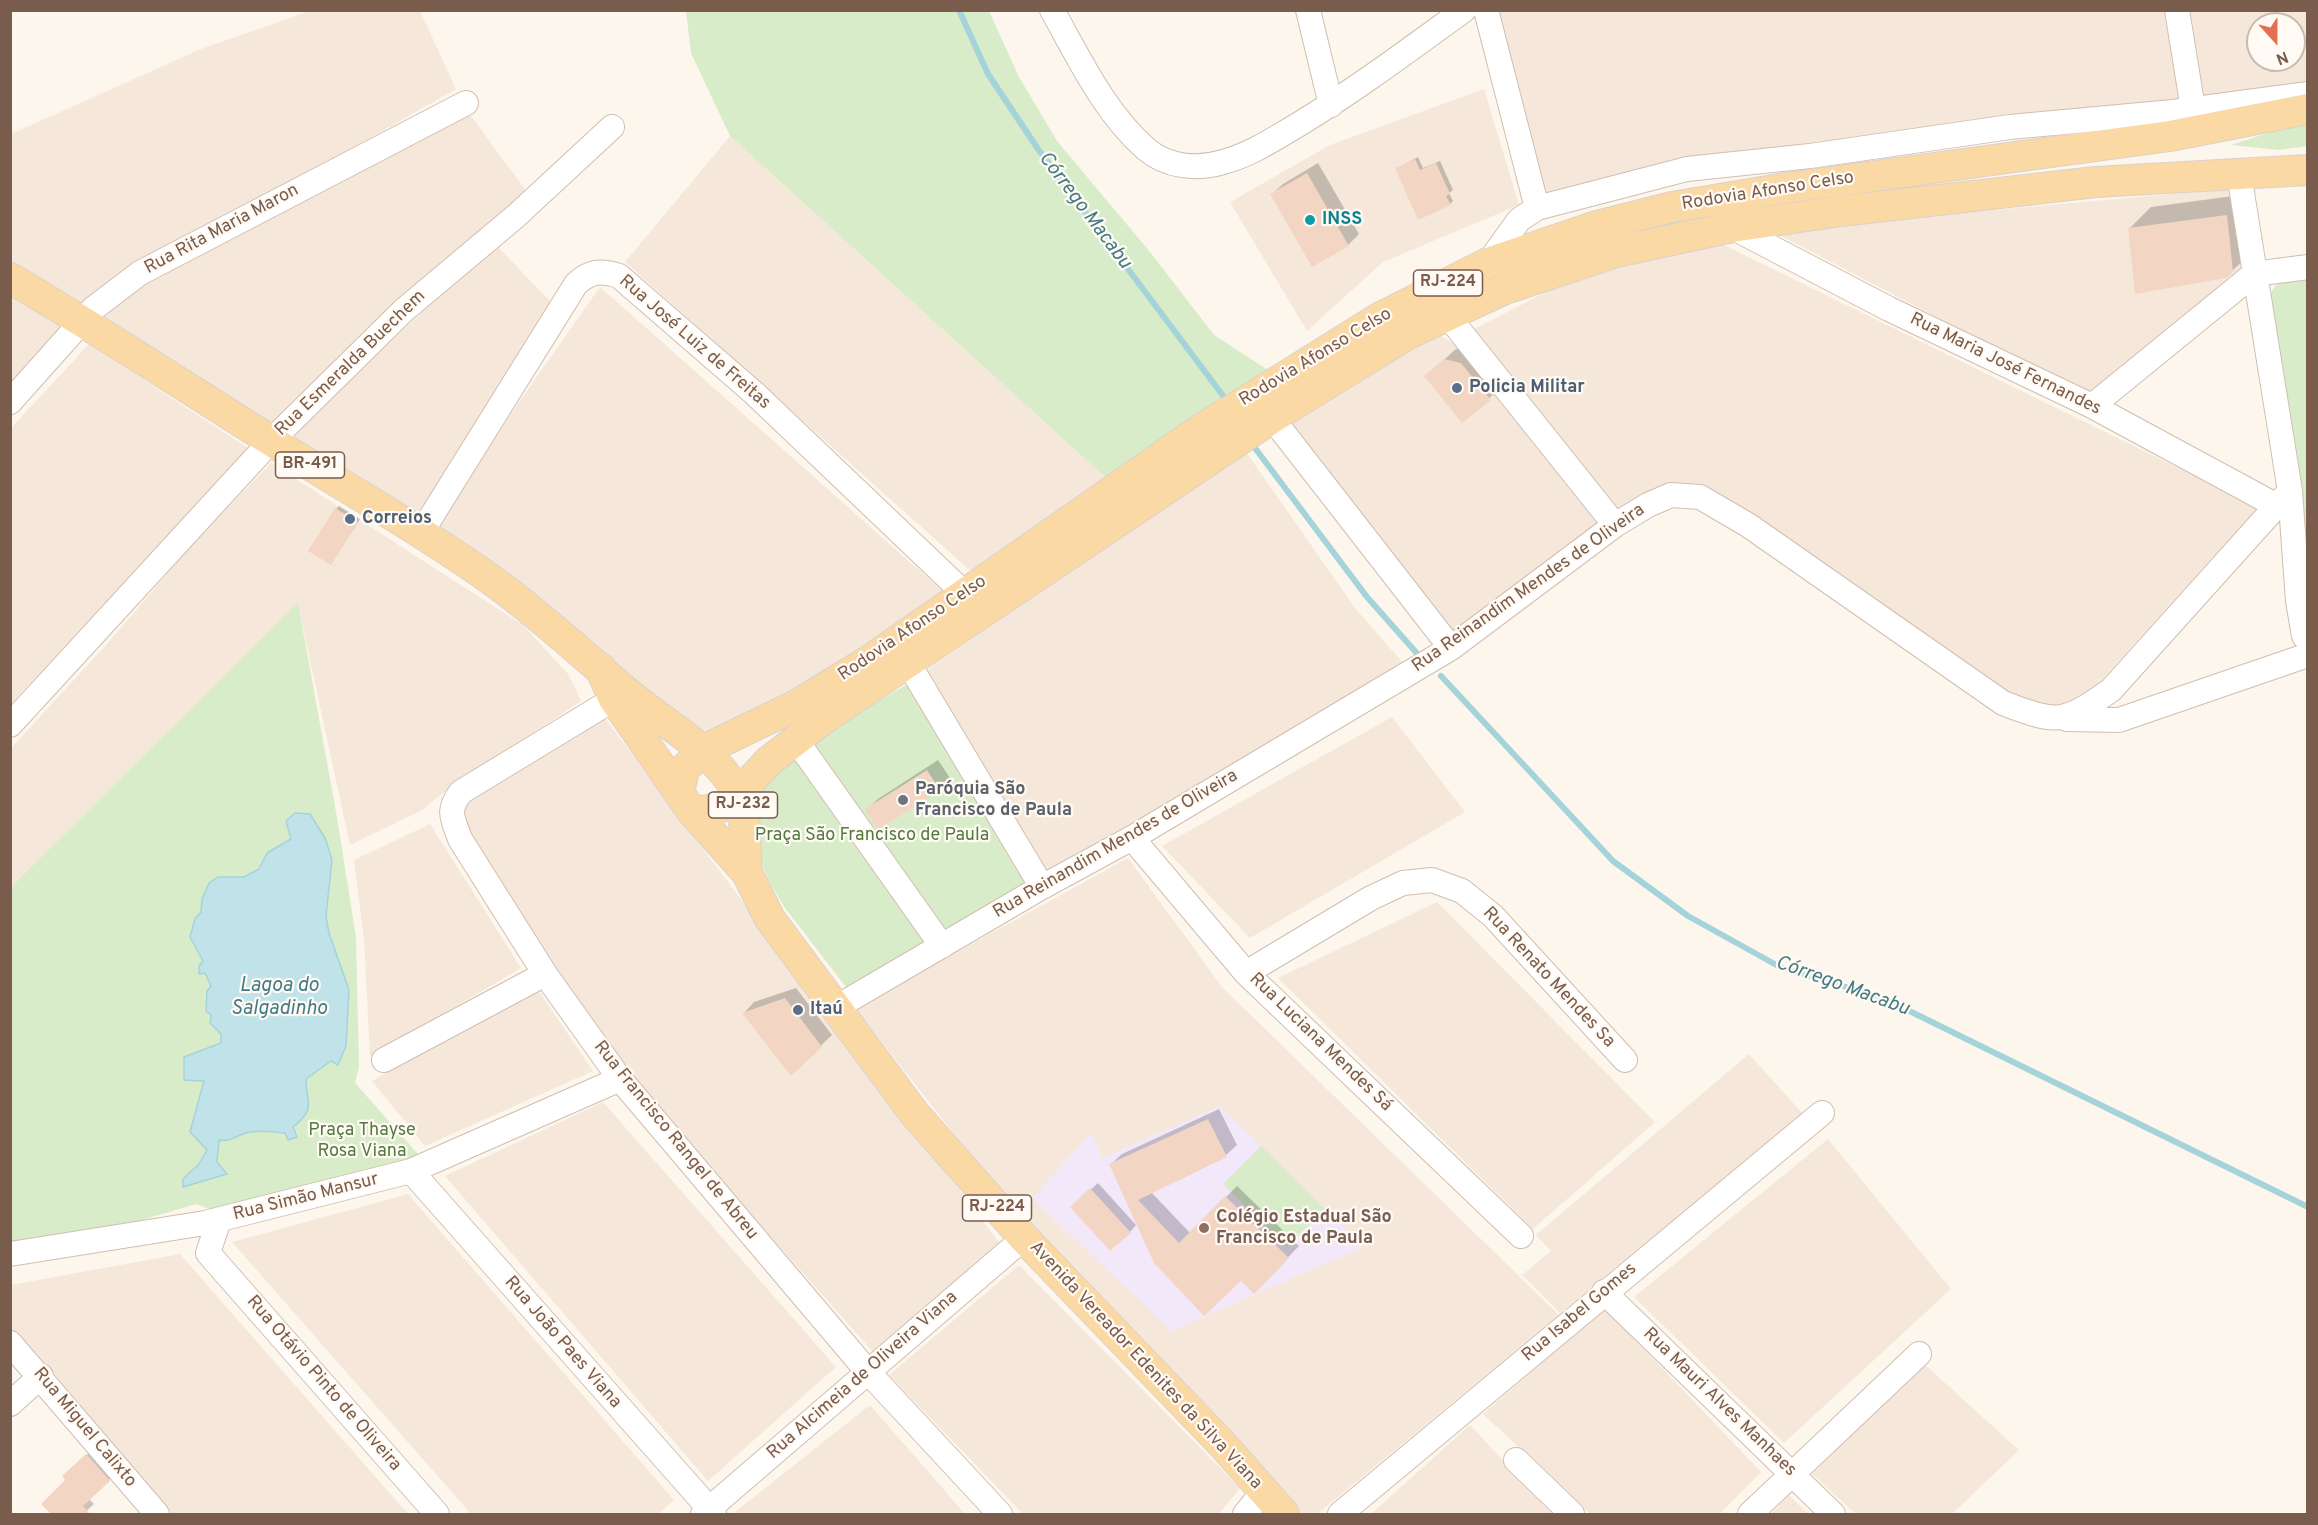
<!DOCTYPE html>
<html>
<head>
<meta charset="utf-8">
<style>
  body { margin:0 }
  #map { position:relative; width:2318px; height:1525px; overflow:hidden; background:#fdf6ec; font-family:Overpass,sans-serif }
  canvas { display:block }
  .frame { position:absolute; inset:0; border:12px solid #7a5c4d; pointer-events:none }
  .north { position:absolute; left:2246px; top:12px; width:60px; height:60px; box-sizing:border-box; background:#fffaf3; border:2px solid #cabbb1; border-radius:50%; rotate:159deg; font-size:16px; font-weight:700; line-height:24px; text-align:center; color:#7a5c4d }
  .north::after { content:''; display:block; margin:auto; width:21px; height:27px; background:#e76f51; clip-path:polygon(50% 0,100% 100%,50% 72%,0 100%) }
</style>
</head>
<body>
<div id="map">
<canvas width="2318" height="1525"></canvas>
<div class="frame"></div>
<div class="north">N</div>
</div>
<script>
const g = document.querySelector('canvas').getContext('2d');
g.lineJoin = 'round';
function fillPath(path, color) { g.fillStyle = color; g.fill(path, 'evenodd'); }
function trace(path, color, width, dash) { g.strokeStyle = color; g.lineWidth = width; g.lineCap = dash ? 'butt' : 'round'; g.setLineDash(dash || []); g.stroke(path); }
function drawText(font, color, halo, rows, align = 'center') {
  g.font = font + ' Overpass,sans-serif'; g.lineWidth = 4.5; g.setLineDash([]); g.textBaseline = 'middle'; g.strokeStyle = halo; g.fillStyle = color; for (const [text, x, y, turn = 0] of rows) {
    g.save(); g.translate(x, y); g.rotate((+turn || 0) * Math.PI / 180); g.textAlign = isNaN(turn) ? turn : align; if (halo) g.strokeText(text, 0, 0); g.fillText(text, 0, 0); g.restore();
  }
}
fillPath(new Path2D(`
  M310,11H420L456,89L78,304L11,265V134L201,49Z
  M1496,11H2307V83L1543,196ZM2258,24H2294V60H2258Z
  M1484,89L1519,205L1383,262L1307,331L1230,202L1330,145Z
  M468,112L530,196L266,427L99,316L146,280Z
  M730,136L1105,477L974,574L625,262Z
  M2228,189L2243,272L2093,399L1770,230Z
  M495,244L552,303L419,517L286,439Z
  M1724,245L2258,507L2078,706L2022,704L1699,491L1615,518L1468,332L1601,264Z
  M600,287L948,596L831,670L726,729L704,731L687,725L431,527Z
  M11,295L65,326L11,386Z
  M1434,332L1457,345L1604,526L1451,640L1283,423Z
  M89,344L248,448L11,704V428Z
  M1244,449L1355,608L1404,664L1041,877L923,673Z
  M271,463L523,625L568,674L581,701L443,793L422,810L350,845L298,605L11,887L10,749L108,643L190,547Z
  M601,713L1004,1249L874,1353L628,1076L552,976L459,818L465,801Z
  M1392,717L1465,812L1250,938L1162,846Z
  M430,824L521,968L370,1057L364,939L354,860Z
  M1128,858L1222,987L1559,1315L1317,1514H1303L996,1187L855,1008Z
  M1437,902L1655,1122L1533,1229L1278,978Z
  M538,990L593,1071L425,1146L372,1081Z
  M1749,1054L1803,1114L1560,1313L1522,1275L1551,1251L1536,1235Z
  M603,1102L836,1367L708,1481L445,1176Z
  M1828,1139L1951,1289L1784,1443L1634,1297Z
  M408,1194L674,1500L658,1514H471L232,1242Z
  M180,1254L408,1514H170L11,1342V1285Z
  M1019,1265L1240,1488L1219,1514H1023L889,1375Z
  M1605,1308L1761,1472L1720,1514H1590L1483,1414Z
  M1923,1363L2019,1450L1952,1514H1856L1812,1474Z
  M870,1405L965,1514H737L735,1512Z
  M1470,1425L1553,1514H1371Z
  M1789,1495L1808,1514H1771Z`), '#f5e8da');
fillPath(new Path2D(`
  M1220,1106L1364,1247L1171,1331L1032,1198L1091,1133L1102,1158Z`), '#f3e8fa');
fillPath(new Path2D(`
  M686,11H989L1019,77L1057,141L1150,252L1214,335L1271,372L1105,477L730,136L691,53Z
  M2307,125V146L2279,150L2231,145L2283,128Z
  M2307,273V600L2269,297C2278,278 2287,275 2307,273Z
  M298,603L338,823L356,938L359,1067L355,1083L419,1155L410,1163L290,1196L210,1209L196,1204L135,1222L11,1242V887Z
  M911,682L1031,883L846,987L785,908L770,883L759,858L755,803L764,780L789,753Z
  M1261,1146L1325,1209L1287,1247L1223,1184Z`), '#d8ecc9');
const water = new Path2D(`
  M295,813L310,814L325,838L332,860L326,916L329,933L349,990L346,1046L338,1065L331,1061L306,1079C306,1104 317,1108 293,1127L297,1137L288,1140L285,1133C273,1132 259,1129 246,1133C236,1136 230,1142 219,1140L217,1162L227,1174L183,1187V1179L199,1164L207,1150L190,1132L204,1081L184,1080V1057L221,1043V1034L210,1023L211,1015L206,1011L207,991L211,986L205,973L199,974V966L203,961L190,937L195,919L201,912L202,899L209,883L218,877H244L259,869L267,853L291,839L286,821Z`);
fillPath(water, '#bfe3e8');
trace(water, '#a5d3da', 1.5);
fillPath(new Path2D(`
  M1418,157L1423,168L1440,161L1453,190L1449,193L1453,201L1450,204L1397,168Z
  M1318,163L1359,234L1348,245L1313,265L1272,194L1283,184Z
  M2248,194L2255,249L2232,271L2129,229L2151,207Z
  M1456,349L1472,352L1501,388L1462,421L1426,376Z
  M339,506L360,519L333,561L336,509Z
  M938,760L950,778L939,789L867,809L878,799Z
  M796,988L832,1035L791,1074L744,1013L754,1002Z
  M1219,1109L1237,1145L1226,1155L1151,1192L1190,1233L1237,1186L1299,1246L1254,1292L1241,1279L1204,1314L1111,1164L1122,1154Z
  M1098,1183L1136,1225L1130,1232L1079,1200Z
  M94,1448L116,1473L89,1499L94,1504L83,1514H51L71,1470Z`), '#0003');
trace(new Path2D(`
  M959,10L988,74L1038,149L1227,401
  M1255,448L1367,597L1421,658
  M1441,676L1613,861L1688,916L1780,967L1883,998L2308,1207`), '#a5d3da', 6);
fillPath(new Path2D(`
  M1415,159L1420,170L1436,163L1450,194L1446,196L1451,205L1418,220L1395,168Z
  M1307,173L1349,246L1312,267L1270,194Z
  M2227,215L2233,272L2226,278L2135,294L2128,228Z
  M1444,359L1461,363L1491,400L1462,423L1424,376Z
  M335,508L358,522L331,565L308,551Z
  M927,770L940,790L878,830L865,809Z
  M785,998L822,1047L791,1076L742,1013Z
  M1208,1119L1227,1157L1138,1200L1179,1243L1225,1196L1289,1258L1254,1294L1241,1281L1204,1316L1154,1263L1109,1164Z
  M1090,1188L1131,1233L1110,1251L1070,1207Z
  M86,1454L110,1481L83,1506L91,1515H52L41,1504L65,1480L62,1476Z`), '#f3d5c3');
const minor = new Path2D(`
  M1052,10C1079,58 1104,112 1146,149C1167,167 1197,170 1223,162C1250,155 1272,140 1296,126C1354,91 1409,50 1464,10
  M1308,10L1331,105
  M1486,10L1537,208
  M2177,10L2193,109
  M2239,174L2290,491L2298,601L2304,636L2308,640
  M1732,227L1889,309L2092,406L2277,506
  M1488,263L1519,220L1537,208L1687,169L1810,156L2010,127L2173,112L2308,94
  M1447,315L1615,525
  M10,402L94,308L140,273L466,103
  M2092,406L2254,274L2308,267
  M1272,418L1451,648
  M421,533L576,284C590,271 601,270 619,276L754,393L965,594
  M907,661L1042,887
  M614,699L461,792C446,811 453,819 460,839L545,974L620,1079L868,1372L1000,1514
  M2067,719L2119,720L2308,655
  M10,725L271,441L404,310L516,216L612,127
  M796,740L942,946
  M1132,838L1246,973L1521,1236
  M1246,973L1371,898L1403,883L1432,880L1462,891L1493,916L1625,1060
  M837,1007L1042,887L1132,838L1451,648L1615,525L1648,505L1671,495L1700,497L1748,525L2003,703C2058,724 2063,724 2111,690L2290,491
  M384,1060L545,974
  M411,1171L714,1514
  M219,1220L208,1253L437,1514
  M10,1254L205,1223L411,1171L620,1079
  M1604,1292L1833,1514
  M10,1343L157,1514
  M10,1404L41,1376
  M1516,1460L1572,1514
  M703,1514L1024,1238
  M1245,1514L1263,1492
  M1340,1514L1822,1113
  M1750,1514L1919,1354`);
const major = new Path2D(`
  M10,278C99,330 185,387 273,442C347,489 425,532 497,584C542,617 582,654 625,691C665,725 708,744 737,791C748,809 744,850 747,873
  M600,668L614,699L691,810L747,873L770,919L914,1113L1024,1238L1223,1445L1284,1514
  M679,793L684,769L704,750L797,705L867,662L1198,431L1379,318L1488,263L1597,226L1672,207L1786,188L2170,136L2308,109
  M691,810L705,811L728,805L769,761L822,720L1272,418L1408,334L1505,289L1616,252L1732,227L1841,211L2096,182L2308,170`);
trace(minor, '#d1beb0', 26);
trace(major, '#dad1cd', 32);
trace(minor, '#fff', 24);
trace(major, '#fbd9a5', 30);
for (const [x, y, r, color] of [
  [1310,220,6,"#0f9aa8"],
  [1457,388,6,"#5c6f8a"],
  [350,519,6,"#5c6f8a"],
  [903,800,6,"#6b7280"],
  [798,1010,6,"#5c6f8a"],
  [1204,1228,6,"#8d6e63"]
]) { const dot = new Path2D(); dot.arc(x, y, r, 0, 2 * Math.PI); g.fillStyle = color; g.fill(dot); trace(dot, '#fffaf3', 2); }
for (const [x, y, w] of [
  [1448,283,69],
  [310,465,69],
  [743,805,69],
  [997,1208,69]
]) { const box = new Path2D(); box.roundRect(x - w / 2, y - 13, w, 26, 4.5); g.fillStyle = '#fffaf3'; g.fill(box); trace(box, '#7a5c4d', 1.5); }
drawText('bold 16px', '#7a5c4d', null, [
  ["RJ-224",1448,283],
  ["BR-491",310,465],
  ["RJ-232",743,805],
  ["RJ-224",997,1208]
]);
drawText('18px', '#7a5c4d', '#fffaf3', [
  ["Rodovia Afonso Celso",1768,192,-9],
  ["Rua Rita Maria Maron",222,230,-28],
  ["Rua José Luiz de Freitas",694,343,41],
  ["Rodovia Afonso Celso",1316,358,-31],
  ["Rua Esmeralda Buechem",351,364,-44],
  ["Rua Maria José Fernandes",2005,365,26],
  ["Rua Reinandim Mendes de Oliveira",1529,589,-35],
  ["Rodovia Afonso Celso",913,629,-34],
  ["Rua Reinandim Mendes de Oliveira",1116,845,-30],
  ["Rua Renato Mendes Sa",1548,978,47],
  ["Rua Luciana Mendes Sá",1320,1043,44],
  ["Rua Francisco Rangel de Abreu",675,1141,51],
  ["Rua Simão Mansur",306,1198,-14],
  ["Rua Isabel Gomes",1580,1313,-40],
  ["Rua João Paes Viana",562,1343,49],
  ["Avenida Vereador Edenites da Silva Viana",1145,1366,47],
  ["Rua Alcimeia de Oliveira Viana",863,1376,-41],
  ["Rua Otávio Pinto de Oliveira",323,1384,49],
  ["Rua Mauri Alves Manhaes",1719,1403,44],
  ["Rua Miguel Calixto",84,1428,50]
]);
drawText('bold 18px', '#0d838f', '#fffaf3', [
  ["INSS",1322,220]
], 'left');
drawText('bold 18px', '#4e5e75', '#fffaf3', [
  ["Policia Militar",1469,388],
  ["Correios",362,519],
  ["Itaú",810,1010]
], 'left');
drawText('bold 18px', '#5b616d', '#fffaf3', [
  ["Paróquia São",915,790],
  ["Francisco de Paula",915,811]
], 'left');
drawText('18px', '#537a41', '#fffaf3', [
  ["Praça São Francisco de Paula",872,836],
  ["Praça Thayse",362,1131],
  ["Rosa Viana",362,1152]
]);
drawText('bold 18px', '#785e54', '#fffaf3', [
  ["Colégio Estadual São",1216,1218],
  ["Francisco de Paula",1216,1239]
], 'left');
drawText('italic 20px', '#437c86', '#fffaf3', [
  ["Córrego Macabu",1084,211,53],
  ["Lagoa do",279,987],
  ["Salgadinho",279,1010],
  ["Córrego Macabu",1842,987,20]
]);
</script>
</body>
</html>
